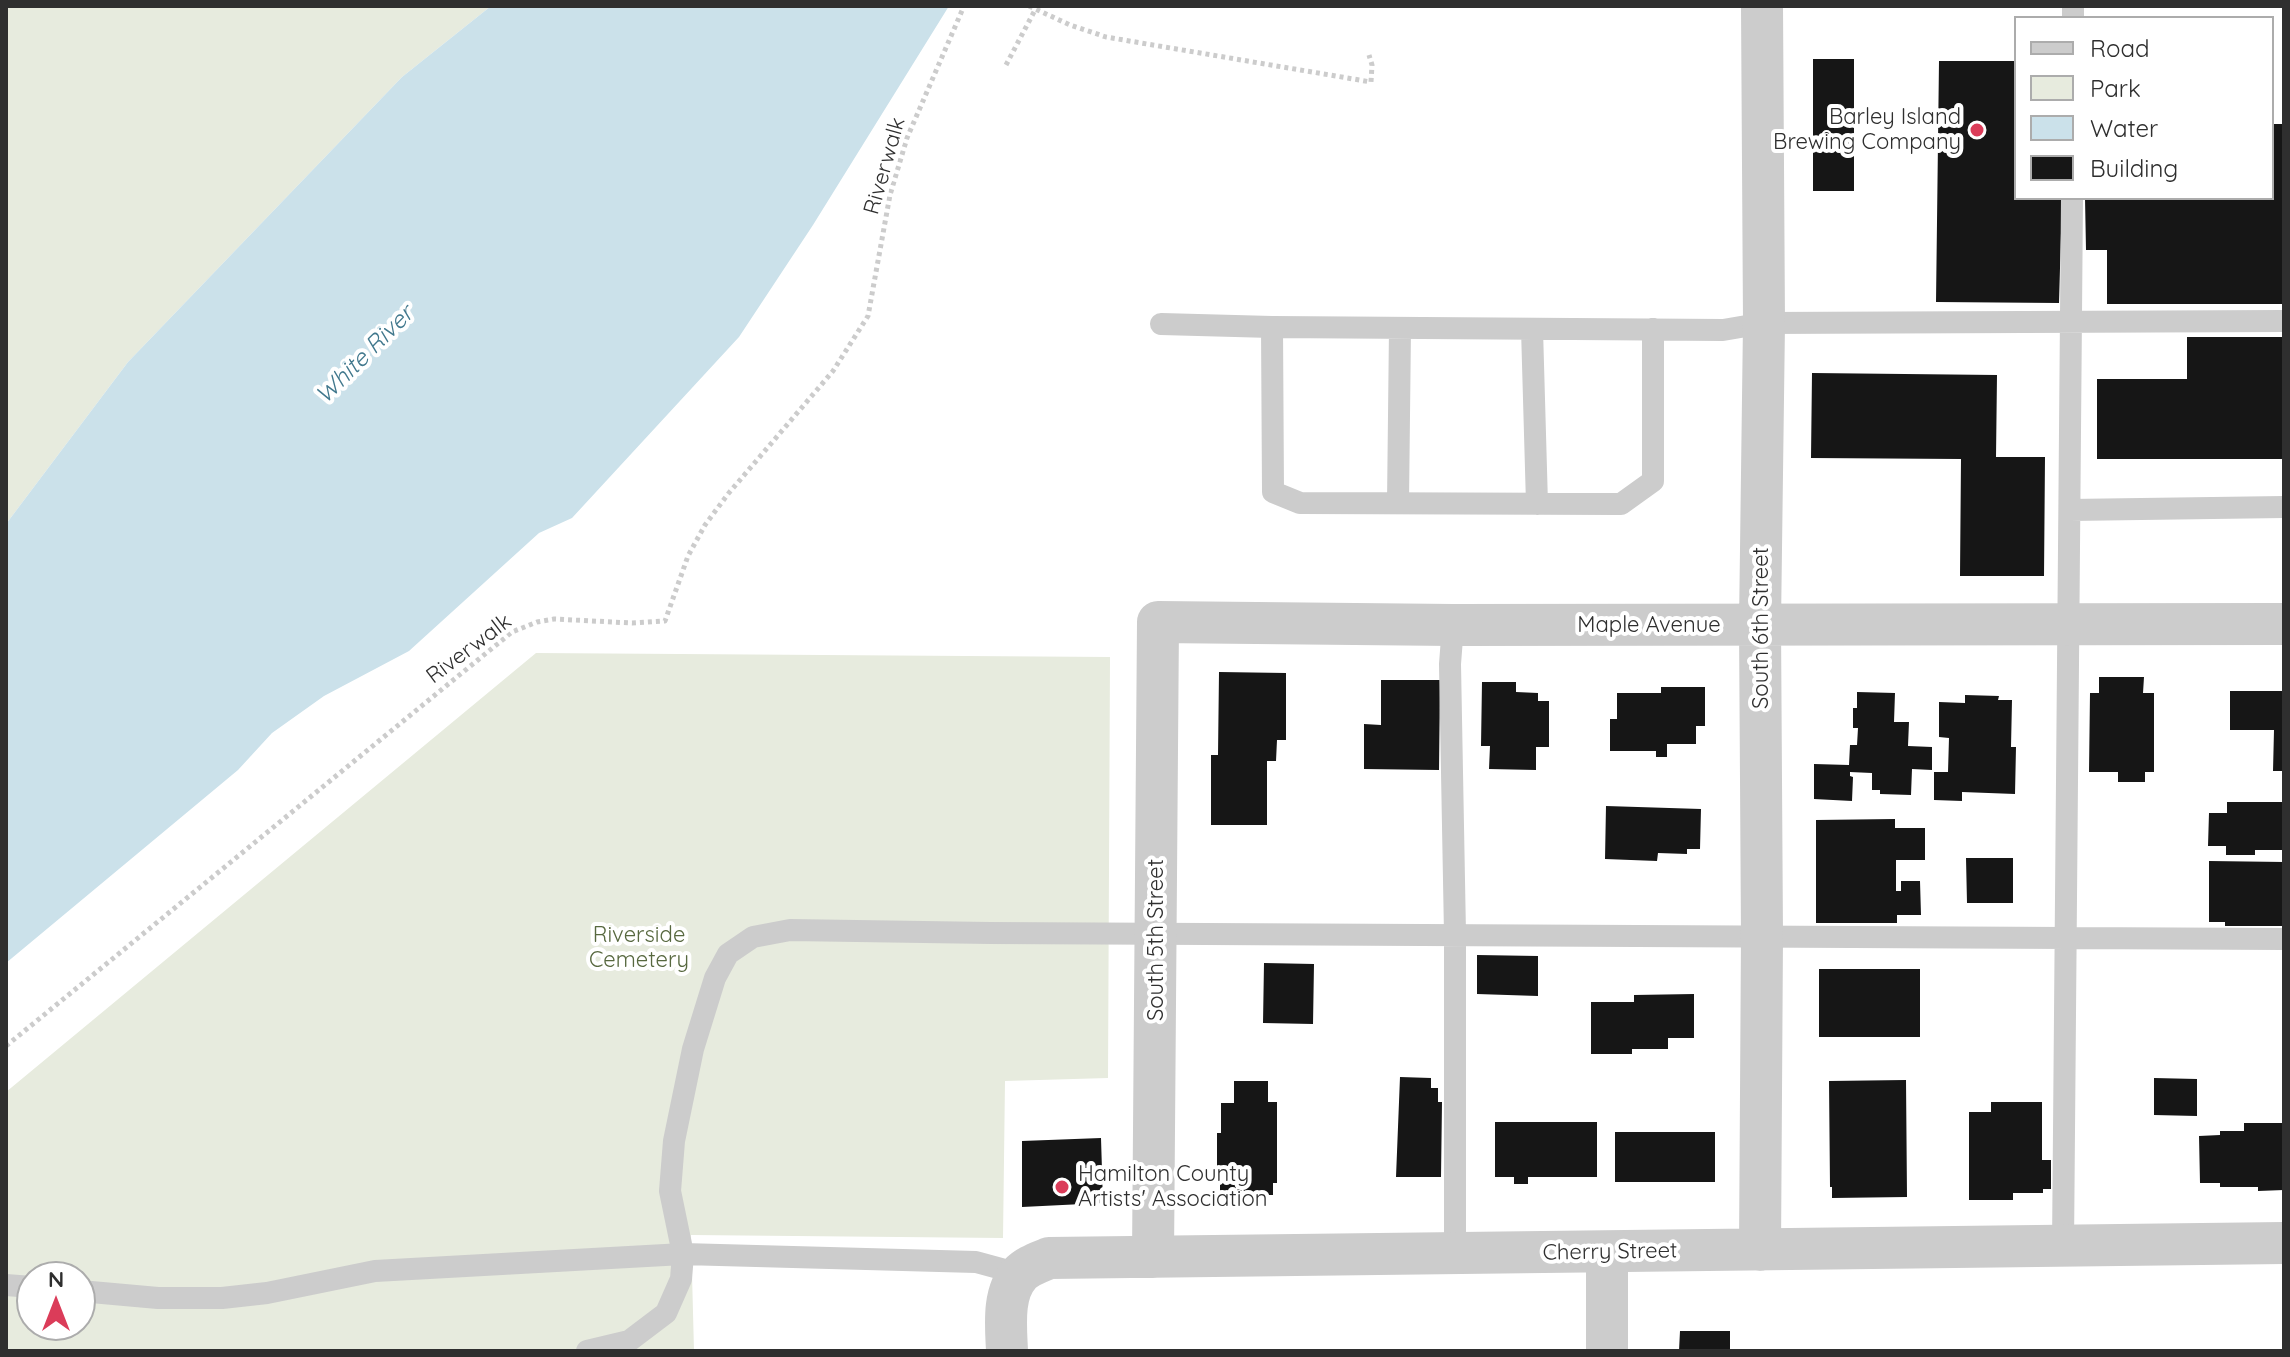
<!DOCTYPE html>
<html>
<head>
<meta charset="utf-8">
<style>
  body { margin:0 }
  #map { position:relative; width:2290px; height:1357px; overflow:hidden; background:#fff; font-family:Quicksand,sans-serif }
  canvas { display:block }
  .frame { position:absolute; inset:0; border:8px solid #2f2f2f; pointer-events:none }
  .legend { position:absolute; left:2014px; top:16px; width:260px; height:184px; box-sizing:border-box; background:#fff; border:2px solid #acacac; margin:0; padding:10px 14px; list-style:none; font-size:24px; color:#2f2f2f }
  .legend li { display:flex; align-items:center; gap:16px; height:40px }
  .legend b { width:40px; border:2px solid #acacac }
  .north { position:absolute; left:16px; top:1261px; width:80px; height:80px; box-sizing:border-box; background:#fff; border:2px solid #acacac; border-radius:50%; rotate:0deg; font-size:22px; font-weight:700; line-height:32px; text-align:center; color:#2f2f2f }
  .north::after { content:''; display:block; margin:auto; width:28px; height:36px; background:#db3c59; clip-path:polygon(50% 0,100% 100%,50% 72%,0 100%) }
</style>
</head>
<body>
<div id="map">
<canvas width="2290" height="1357"></canvas>
<div class="frame"></div>
<ul class="legend">
<li><b style="height:10px;background:#ccc"></b>Road</li>
<li><b style="height:22px;background:#e7ebde"></b>Park</li>
<li><b style="height:22px;background:#cbe1ea"></b>Water</li>
<li><b style="height:22px;background:#161616"></b>Building</li>
</ul>
<div class="north">N</div>
</div>
<script>
const g = document.querySelector('canvas').getContext('2d');
g.lineJoin = 'round';
function fillPath(path, color) { g.fillStyle = color; g.fill(path, 'evenodd'); }
function trace(path, color, width, dash) { g.strokeStyle = color; g.lineWidth = width; g.lineCap = dash ? 'butt' : 'round'; g.setLineDash(dash || []); g.stroke(path); }
function drawText(font, color, halo, rows, align = 'center') {
  g.font = font + ' Quicksand,sans-serif'; g.lineWidth = 8; g.setLineDash([]); g.textBaseline = 'middle'; g.strokeStyle = halo; g.fillStyle = color; for (const [text, x, y, turn = 0] of rows) {
    g.save(); g.translate(x, y); g.rotate((+turn || 0) * Math.PI / 180); g.textAlign = isNaN(turn) ? turn : align; if (halo) g.strokeText(text, 0, 0); g.fillText(text, 0, 0); g.restore();
  }
}
fillPath(new Path2D(`
  M6,6H491L402,77L128,362L6,524Z
  M536,653L1110,657L1108,1078L1005,1081L1003,1238L691,1235L694,1351H6V1092ZM32,1277H80V1325H32Z`), '#e7ebde');
fillPath(new Path2D(`
  M491,6H949L813,225L739,337L572,518L539,533L409,651L324,696L272,733L238,770L6,963V524L128,362L402,77Z`), '#cbe1ea');
fillPath(new Path2D(`
  M1813,59H1854V191H1813Z
  M1939,61H2016V198H2062L2059,303L1936,302Z
  M2272,124H2284V304H2107V250H2086L2085,198H2272Z
  M2187,337H2284V459H2097V379H2187Z
  M1812,373L1997,375L1996,457H2045L2044,576H1960L1961,459L1811,458Z
  M1219,672L1286,673V740H1277L1276,761H1267V825H1211V755H1218Z
  M2099,677H2144L2143,693H2154V772H2145V782H2118V772H2089L2090,693H2099Z
  M1381,680H1440L1439,770L1364,769V724L1381,725Z
  M1482,682H1516V692L1538,693V701H1549V747H1536V770L1489,769L1490,746H1481Z
  M1661,687H1705V726H1696V744H1667V757H1656V751H1610V719H1617V693H1661Z
  M2230,691H2284V771H2273L2274,730H2230Z
  M1857,692L1895,693L1894,722H1909L1908,746L1932,747V770L1912,769L1911,795L1880,794V790H1872V773L1850,772V776L1853,777L1852,801L1814,799V764L1849,765L1850,745H1857L1858,728H1853V708H1857Z
  M1965,695L1999,696L1998,700H2012L2011,747H2016L2015,794L1962,792V801L1934,800V772H1948L1949,738L1939,737V702L1965,703Z
  M2227,802H2284V850H2255V855H2226V846H2208L2209,813H2227Z
  M1606,806L1701,809L1700,849H1687V854L1658,853L1657,861L1605,859Z
  M1895,819V828H1925V860H1896V891H1901V881H1920L1921,915H1897V923H1816V820Z
  M1966,858H2013V903H1967Z
  M2209,861L2284,862V926H2225V922H2209Z
  M1477,955L1538,956V996L1477,994Z
  M1264,963L1314,964L1313,1024L1263,1023Z
  M1819,969H1920V1037H1819Z
  M1694,994V1038H1668V1049H1632V1054H1591V1002H1634V995Z
  M1400,1077L1431,1078V1088H1438V1102H1442L1441,1177H1396Z
  M2154,1078L2197,1079V1116L2154,1115Z
  M1906,1080L1907,1197L1832,1198V1187H1830L1829,1081Z
  M1234,1081H1268V1102H1277V1183H1273V1195H1220V1183H1217V1133H1221V1103H1234Z
  M1991,1102H2042V1160H2051V1189H2043V1193H2013V1200H1969V1112H1991Z
  M1495,1122H1597V1177H1528V1184H1514V1177H1495Z
  M2244,1123H2284V1190L2258,1191V1187H2220V1183H2200L2199,1136L2220,1135V1131H2244Z
  M1615,1132H1715V1182H1615Z
  M1101,1138L1103,1203L1022,1207V1141Z
  M1680,1331H1730V1351H1679Z`), '#161616');
trace(new Path2D(`
  M1029,6L1070,25L1106,37L1371,82L1372,65L1369,55
  M1006,65L1035,10
  M6,1046L512,632L537,622L554,619L632,623L665,621L688,556L705,525L728,494L833,371L868,316L890,195L907,138L964,6`), '#ccc', 5, [4, 4]);
trace(new Path2D(`
  M2073,6V18
  M1161,324L1272,327L1723,330L1764,323L2284,321
  M1272,327L1273,492L1300,503L1621,504L1653,481V329
  M1532,329L1537,504
  M1398,503L1400,328
  M2070,510L2284,507
  M1453,625L1450,664L1455,934V1254
  M2063,1246L2072,198
  M6,1285L32,1287
  M80,1291L158,1298H222L267,1293L375,1271L683,1254L976,1262L1020,1274
  M587,1351L629,1341L666,1313L681,1279L683,1254L670,1191L674,1141L693,1049L715,978L728,954L753,937L790,930L990,933L2284,939`), '#ccc', 22);
trace(new Path2D(`
  M1760,1250L1762,936L1760,624L1764,323L1762,6
  M1607,1252V1351
  M1153,1257L1158,622L1453,625L2284,624
  M1007,1351C1006,1327 1002,1293 1020,1274C1027,1266 1040,1262 1049,1258L2284,1243`), '#ccc', 42);
for (const [x, y, r, color] of [
  [1977,130,8,"#db3c59"],
  [1062,1187,8,"#db3c59"]
]) { const dot = new Path2D(); dot.arc(x, y, r, 0, 2 * Math.PI); g.fillStyle = color; g.fill(dot); trace(dot, '#fff', 3); }
drawText('22px', '#2f2f2f', '#fff', [
  ["Barley Island",1961,117],
  ["Brewing Company",1961,142],
  ["Hamilton County",1078,1174,"left"],
  ["Artists' Association",1078,1199,"left"]
], 'right');
drawText('22px', '#2f2f2f', '#fff', [
  ["Riverwalk",885,166,-74],
  ["Maple Avenue",1649,625],
  ["South 6th Street",1761,628,-90],
  ["Riverwalk",469,649,-37],
  ["South 5th Street",1156,940,-90],
  ["Cherry Street",1610,1252,-1]
]);
drawText('22px', '#57683f', '#fff', [
  ["Riverside",639,935],
  ["Cemetery",639,960]
]);
drawText('italic 24px', '#41788d', '#fff', [
  ["White River",365,355,-45]
]);
</script>
</body>
</html>
